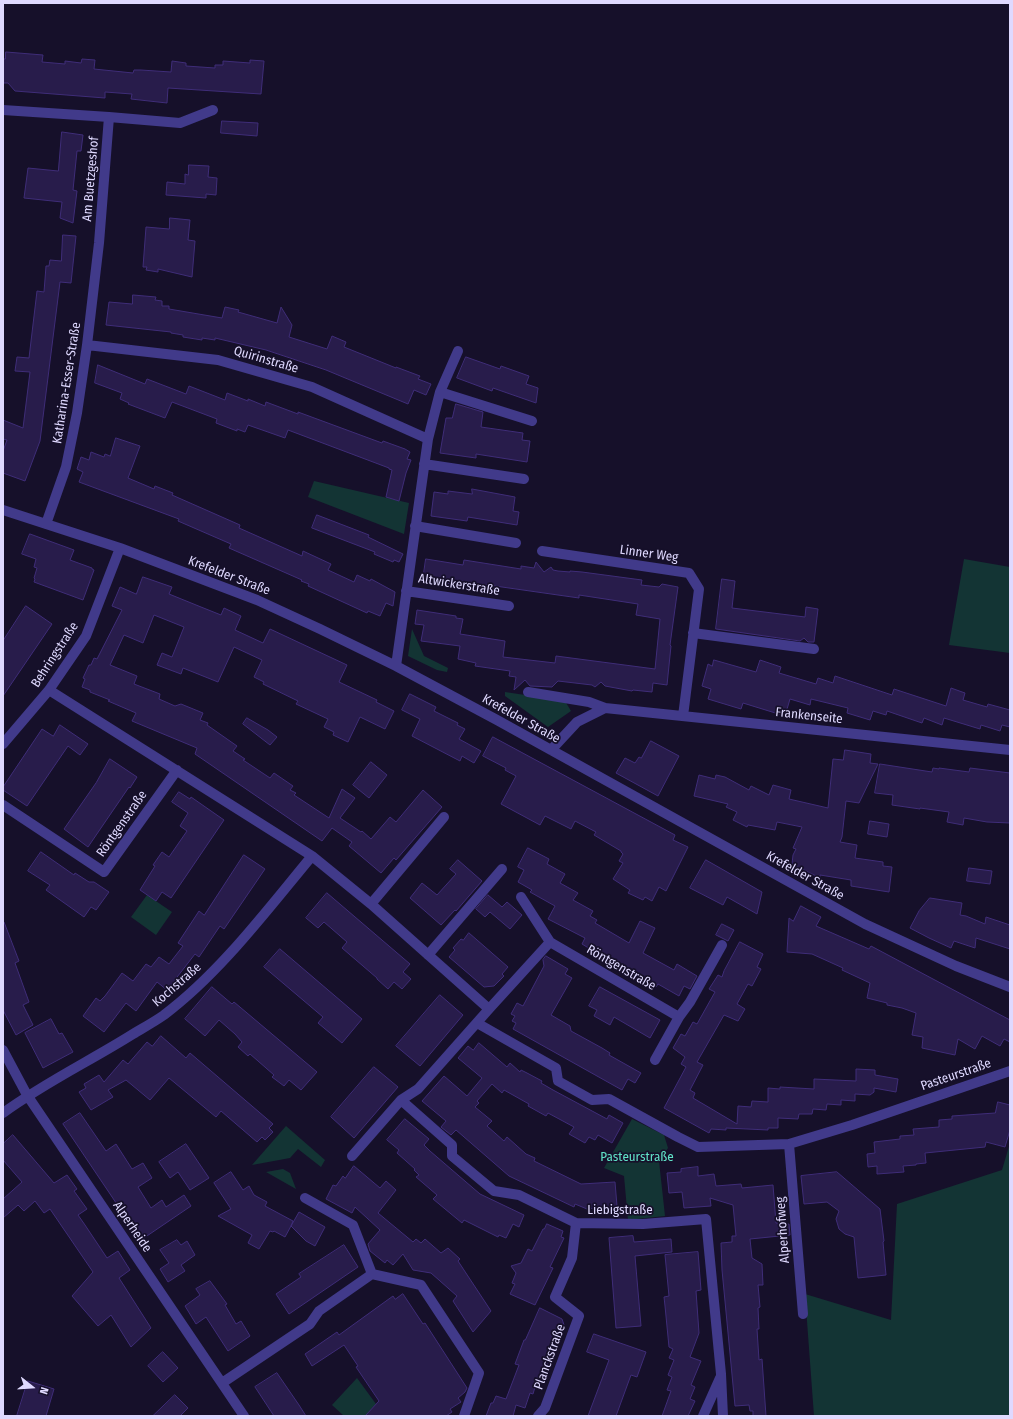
<!DOCTYPE html>
<html>
<head>
<meta charset="utf-8">
<style>
  body { margin:0 }
  #map { position:relative; width:1013px; height:1419px; overflow:hidden; background:#16102a; font-family:"Fira Sans Condensed",sans-serif }
  canvas { display:block }
  .frame { position:absolute; inset:0; border:4px solid #dfd9ff; pointer-events:none }
  .north { position:absolute; left:12px; top:1367px; width:40px; height:40px; -webkit-text-stroke:3px #16102a; paint-order:stroke; rotate:107deg; font-size:11px; font-weight:700; line-height:16px; text-align:center; color:#dfd9ff }
  .north::after { content:''; display:block; margin:auto; width:14px; height:18px; background:#dfd9ff; clip-path:polygon(50% 0,100% 100%,50% 72%,0 100%) }
</style>
</head>
<body>
<div id="map">
<canvas width="1013" height="1419"></canvas>
<div class="frame"></div>
<div class="north">N</div>
</div>
<script>
const g = document.querySelector('canvas').getContext('2d');
g.lineJoin = 'round';
function fillPath(path, color) { g.fillStyle = color; g.fill(path, 'evenodd'); }
function trace(path, color, width, dash) { g.strokeStyle = color; g.lineWidth = width; g.lineCap = dash ? 'butt' : 'round'; g.setLineDash(dash || []); g.stroke(path); }
function drawText(font, color, halo, rows, align = 'center') {
  g.font = font + ' "Fira Sans Condensed",sans-serif'; g.lineWidth = 3.5; g.setLineDash([]); g.textBaseline = 'middle'; g.strokeStyle = halo; g.fillStyle = color; for (const [text, x, y, turn = 0] of rows) {
    g.save(); g.translate(x, y); g.rotate((+turn || 0) * Math.PI / 180); g.textAlign = isNaN(turn) ? turn : align; if (halo) g.strokeText(text, 0, 0); g.fillText(text, 0, 0); g.restore();
  }
}
fillPath(new Path2D(`
  M314,481L409,503L404,534L308,497Z
  M964,559L1010,567V653L949,645Z
  M412,629L424,656L448,668L447,672L437,670L408,656Z
  M505,692L565,701L571,711L548,727L505,696Z
  M147,895L172,912L156,935L131,917Z
  M632,1119L664,1135L668,1148L659,1161L665,1216L628,1220L624,1176L604,1168Z
  M286,1126L325,1160L321,1167L298,1149L290,1158L252,1165Z
  M1010,1143V1416H814L805,1294L891,1320L897,1204L1002,1170Z
  M283,1169L290,1173L296,1189L266,1172Z
  M357,1378L376,1404L365,1416H344L332,1405Z`), '#133434');
const building = new Path2D(`
  M6,52L43,55L42,62L65,64V61L81,63L82,59L95,60L94,69L133,73L134,70H141L171,72L172,61L186,63V66L215,68V65H223V61L250,63V60L264,61L261,94L168,88L167,103L131,99L132,94L105,92V98L15,91L8,83H3V59H5Z
  M222,121L258,123L257,136L221,133Z
  M62,132L83,135L81,151H77L73,190L77,191L73,223L60,218L62,202L24,198L28,168L58,171Z
  M189,165L209,166L208,177L217,178L216,195L206,194V198L166,195L167,182L185,184V174L188,175Z
  M170,218L190,220L188,240L195,241L192,277L158,269V272L146,270L147,267H143L146,227L169,229Z
  M63,235L76,236L71,283L60,282L40,441L25,481L3,473V451L7,440L3,439V420L23,428L30,372L15,371L17,357L29,358L37,291L44,292L46,266H49L50,260L61,261Z
  M133,295L156,297L155,300L162,301V306H169V309L222,318L225,307L239,310L238,312L277,323L281,307L292,325L289,337L327,349L332,336L346,342L344,347L396,368V367L420,376L418,379L431,384L426,395L414,390L408,404L326,370L266,350L215,338V340L202,338V340L183,337V335L171,333V332L106,325L109,302L132,304Z
  M466,357L500,369L501,366L529,376L526,384L538,388L536,403L493,388L492,391L457,378Z
  M98,365L145,384L147,379L186,394L189,386L225,400L227,393L248,401V399L265,406L266,402L298,414V412L382,443L383,441L405,449L410,452L407,459L411,460L406,473L399,501L386,497L392,470L389,469V468L288,430L285,438L248,425L245,432L237,429V431L216,423L217,419L172,402L165,418L128,404L129,403L120,399L122,393L95,383Z
  M456,404L483,412L481,427L523,433L522,440L530,441L527,462L476,454V458L440,453L446,418H452Z
  M116,438L140,446L128,478L154,489L155,486L173,493L172,495L240,525L239,528L302,556L303,551L331,564L328,570L354,582L357,575L370,581L371,579L395,592L393,606L386,603L380,616L368,611L367,613L308,586L309,584L301,581L302,580L229,548L231,544L178,521L179,519L79,482L83,472L77,469L81,457L89,460L91,452L104,457L105,454L110,456Z
  M472,489L515,497L513,511L519,512L517,525L468,517L467,521L431,516L434,492L448,494V491L472,494Z
  M317,515L369,535L368,537L403,554L399,562L394,560L393,562L374,554L375,552L312,528Z
  M30,534L74,550L70,560L92,568V569L94,570L83,600L34,582L35,579L34,578L37,568L34,567L36,559L22,554Z
  M426,559L463,565L464,560L521,569V566L534,568L536,562L544,572L551,567L553,570L558,571L570,572V571L582,572L642,580L641,585L659,587L662,584L678,587L670,645L671,646L667,685L653,683L652,692L633,690L632,691L605,686L601,682L595,687L592,685L558,681L552,687L530,686L525,680L514,690L516,677L509,676L510,671L475,666L476,663L458,659L460,646L421,641L424,625L415,624L417,610L456,616V618L463,619L460,634L505,641L503,657L555,663L556,656L655,669L660,619L636,615L638,604L579,595V598L460,581V585L423,580Z
  M143,577L172,587L169,594L201,607L221,615L224,608L241,616L235,630L263,643L270,629L347,665L339,682L377,700L376,702L394,711L385,729L360,717L348,742L333,735L334,732L324,727L328,719L296,704L298,701L263,684L264,682L254,677L262,660L234,647L218,682L183,668L181,674L157,665L162,653L172,657L184,627L154,615L143,643L124,635L110,665L137,676L134,684L160,694L159,699L175,706L181,704L203,713L200,720L208,723L207,725L237,746L233,751L245,759L243,760L270,778L274,773L293,786L290,790L296,793L294,795L329,818L342,789L355,798L340,818L361,832L362,831L371,839L390,817L396,822L423,790L442,807L396,860L394,858L381,873L349,846L352,842L332,828L322,841L195,754L197,748L132,721L136,713L108,701L110,700L90,692V690L82,687L85,679L83,678L89,665H91L94,658L97,659L122,610L112,606L120,587L136,594Z
  M722,579L735,581L732,608L805,617L806,607L818,609L814,642H808L804,638L800,641L716,629Z
  M26,606L52,624L3,696V641Z
  M714,660L756,672L760,660L781,667L779,673L816,684L818,678L833,683L835,676L892,695L894,689L946,706L951,688L965,693L963,700L987,707L988,704L1010,710V727L1002,725L1000,731L981,725L980,729L944,718L942,725L924,718L922,723L887,711L886,715L873,711L870,720L847,713L848,708L811,699L810,705L790,699L785,716L743,703L741,709L708,699L711,689L702,686L708,664L712,666Z
  M410,694L436,707L434,711L458,723L457,725L465,729L459,739L481,751L474,763L462,756L460,761L412,736L420,719L402,710Z
  M247,718L268,730L277,737L270,745L243,724Z
  M60,725L88,744L80,755L68,746L27,806L3,790V787L42,729L53,736Z
  M493,737L675,835L673,840L688,847L666,891L659,887L652,901L645,897L643,900L628,893L630,890L613,879L623,863L619,861L623,854L621,852V851L594,835L596,832L575,821L571,829L545,816L540,825L501,804L516,776L505,770L506,768L483,756Z
  M651,741L679,756L658,796L616,773L625,758L635,763L639,757L641,758Z
  M845,750L871,754L870,763L878,764L859,803L846,801L842,837L840,842L857,845L855,858L883,862V866L892,867L889,892L851,886V880L820,875V878L792,864L793,855L796,849L793,848L802,827L777,822L775,830L748,825L747,827L733,820L737,812L726,807L728,804L694,796L699,775L715,779L716,775L725,777L749,790L751,786L769,795L773,785L791,790L789,799L828,808L833,759L843,760Z
  M110,759L137,777L130,788L129,787L88,847L64,829L96,783Z
  M371,762L387,775L369,798L353,785Z
  M880,764L932,772L933,768L939,769V768L969,772L970,768L1010,773V823L987,822L964,818L963,825L947,822L949,812L920,808V809L892,805L893,795L875,793Z
  M179,792L190,799L191,797L224,820L171,898L162,892L156,901L140,890L155,866L153,865L162,852L169,857L187,831L180,826L188,813L172,802Z
  M870,821L889,824L887,837L868,834Z
  M528,848L549,859L547,864L565,874L560,883L578,893L573,900L593,911L590,916L597,920L595,923L629,943L640,921L655,928L643,953L674,970L677,964L697,976L690,989L684,986L679,996L658,984L656,987L641,979L640,981L614,967L615,965L594,953L595,952L582,944L585,938L548,919L555,906L530,892L532,890L518,882L524,870L518,867Z
  M41,852L74,875L75,873L89,882H94L109,892L96,910L91,907L84,917L46,890L50,885L28,871Z
  M244,855L265,869L224,929L220,926L199,957L195,954L167,990L157,982L136,1011L126,1003L104,1032L83,1016L96,998L100,1001L105,996L122,973L133,981L146,964L151,967L159,957L169,964L183,946L178,943L199,911L204,915Z
  M458,860L482,881L456,911L455,910L441,925L410,898L422,883L437,895L456,874L450,869Z
  M706,860L762,892L757,914L727,897L723,905L690,888Z
  M969,868L992,871L990,884L967,881Z
  M327,893L410,964L403,972L411,979L402,989L394,982L388,989L377,979V978L342,948L347,942L324,922L318,928L306,918Z
  M488,895L502,907L507,902L522,915L510,929L490,912L485,917L476,909Z
  M930,898L962,903L960,915L966,916L985,924L986,917L1010,925V949L976,938L975,948L954,941L951,948L929,938L910,928L919,911Z
  M801,906L821,917L816,926L869,949L871,946L1010,1020V1042L1004,1039L1000,1046L982,1036L975,1049L958,1039L955,1055L922,1048L923,1037L912,1035L916,1013L902,1008L887,1005V1003L867,998L870,983L842,970L843,968L812,954L787,952L789,918L793,921Z
  M3,922H4L19,961L15,963L29,1002L23,1005L33,1025L16,1035L3,1010Z
  M722,924L734,930L728,941L716,935Z
  M469,933L508,967L502,974L504,976L494,986L484,987L449,957L455,950L453,948L461,939L463,940Z
  M740,942L763,954L757,967L761,969L752,986L748,984L737,1004L745,1009L738,1021L724,1015L697,1062L703,1065L690,1090L695,1093L693,1098L737,1124L738,1106L751,1107L752,1101L768,1102V1088L780,1089V1087L814,1089V1079L856,1081V1069L875,1070V1075L898,1079L896,1092L874,1088V1092L870,1095L855,1094V1101L841,1100V1105L827,1104L826,1110L813,1109L812,1114H799L798,1119L778,1118V1128H768V1130L726,1128V1130L711,1129L709,1133L664,1108L686,1067L681,1064L685,1057L673,1048L681,1034L685,1036L693,1022L697,1024L715,992L709,989L718,975L722,977L724,971Z
  M280,949L362,1019L342,1043L318,1023L323,1017L264,967Z
  M546,956L568,969L565,974L572,978L551,1015L570,1026L571,1031L602,1048L610,1053L609,1055L641,1073L635,1083L628,1079L622,1090L513,1029L516,1023L512,1021L515,1016L511,1014L517,1003L523,1006L544,966L543,960Z
  M212,987L232,1004L234,1002L317,1072L301,1090L289,1080L284,1086L272,1077L274,1075L250,1054L248,1056L238,1047L242,1042L235,1034L219,1020L205,1036L185,1019Z
  M600,987L660,1020L650,1038L614,1017L610,1025L594,1016L597,1010L589,1006Z
  M440,995L463,1015L420,1066L396,1046Z
  M51,1019L59,1034L62,1033L73,1052L43,1068L25,1033Z
  M161,1036L186,1058L190,1053L273,1124L269,1128L273,1132L265,1140L262,1137L257,1142L221,1111L216,1117L169,1078L150,1100L126,1080L108,1090L113,1097L91,1110L79,1092L86,1088L84,1084L99,1075L104,1082L123,1060L128,1064L147,1042L152,1046Z
  M479,1043L507,1067L510,1063L520,1072L521,1070L527,1073L542,1081L541,1083L553,1090L607,1119L609,1115L623,1123L612,1143L598,1135L595,1140L589,1137L585,1143L569,1134L574,1127L548,1113L546,1116L528,1106L529,1104L504,1090L502,1093L492,1084L477,1101L479,1103L475,1107L492,1121L487,1126L504,1141L507,1137L526,1154L535,1158L534,1161L581,1184L615,1182L617,1206L587,1209L575,1204L574,1207L509,1176L456,1130L451,1135L441,1127L446,1121L422,1101L444,1076L467,1096L482,1078L458,1058L468,1046L473,1050Z
  M374,1067L398,1087L354,1138L331,1117Z
  M998,1102L1010,1105V1130L1005,1147L986,1142L985,1147L925,1153L926,1163L916,1164V1165L903,1166L904,1172L877,1174V1166L868,1167L867,1154L875,1153L874,1142L900,1139V1136L914,1135L913,1129L939,1127V1120L952,1119V1116L995,1113Z
  M80,1113L106,1151L116,1144L132,1169L143,1163L152,1178L138,1187L151,1208L162,1200L166,1207L184,1195L191,1206L141,1240L63,1124Z
  M405,1119L429,1139L424,1145L430,1151L480,1194L524,1215L519,1227L513,1224L506,1238L499,1235L498,1237L464,1220L462,1223L433,1199L437,1195L416,1177L419,1175L414,1170L415,1169L397,1153L399,1150L387,1140Z
  M13,1135L54,1183L67,1175L77,1189L74,1191L87,1209L78,1215L85,1225L107,1258L118,1251L130,1270L119,1278L151,1328L131,1347L111,1315L98,1326L72,1296L93,1272L50,1209L44,1213L35,1201L24,1211L18,1205L3,1218V1199L22,1182L3,1160V1144Z
  M186,1144L209,1178L190,1190L178,1172L170,1178L159,1162Z
  M354,1166L380,1188L386,1181L396,1190L378,1213L413,1242L416,1239L421,1243L425,1239L441,1253L448,1248L460,1259L458,1261L491,1311L473,1332L453,1301L457,1296L431,1273L413,1270L403,1254L393,1265L387,1260L385,1263L370,1251L368,1244L380,1230L355,1207L352,1213L326,1199L333,1185L336,1186L343,1176L345,1178Z
  M698,1167V1176L714,1174L716,1186L741,1184L742,1188L773,1185L776,1223H782L783,1225L789,1224L790,1235L750,1239L752,1258L762,1264L763,1285H758L760,1307L758,1308L759,1329H757L759,1360L762,1359L766,1416H753V1411H750L749,1405L735,1406L722,1270L721,1243L732,1242V1236H736L733,1205L710,1198L711,1206L684,1208L682,1192L669,1193L667,1173L681,1172V1169Z
  M231,1172L243,1190L249,1186L254,1195L267,1202L265,1206L293,1221L291,1226L299,1212L325,1227L315,1246L306,1241L291,1226L285,1237L274,1231L273,1232L270,1231L259,1249L248,1243L252,1235L218,1216L231,1209L214,1183Z
  M837,1172L880,1209L884,1241L883,1242L886,1275L858,1278L854,1237L845,1234L839,1229L836,1219L839,1211L827,1202L804,1204L801,1176Z
  M547,1224L563,1231L561,1237L564,1238L550,1267L553,1268L535,1305L510,1294L515,1284L512,1283L516,1273L511,1266L521,1263L528,1249L532,1251L543,1229H544Z
  M633,1236L634,1242L671,1239L672,1252L635,1256L641,1326L616,1328L609,1238Z
  M177,1240L181,1245L187,1241L195,1255L181,1265L185,1271L168,1282L160,1269L169,1263L160,1250Z
  M344,1245L358,1267L289,1314L276,1294L301,1277L299,1274Z
  M698,1252L701,1290L696,1291L699,1333L690,1357L701,1361L691,1385L695,1387L690,1399L695,1401L688,1416H662L671,1391L667,1390L672,1377L668,1375L674,1360L669,1358L673,1349L669,1347L665,1306L664,1297L669,1296L665,1255Z
  M210,1281L227,1304L225,1305L236,1324L241,1321L250,1336L228,1351L206,1317L196,1324L185,1306L200,1295L196,1289Z
  M403,1294L423,1324L425,1323L467,1388L465,1392L458,1398L461,1402L450,1409L452,1412L446,1416H365L379,1401L356,1367L358,1366L344,1345L312,1366L305,1354L337,1332L339,1335L393,1296L395,1299Z
  M540,1308L562,1319L564,1325L548,1359L549,1360L539,1389L535,1387L533,1394L530,1393L525,1408L516,1405L513,1416H486L491,1403H493L496,1396L506,1399L519,1365L515,1364L524,1340H525Z
  M594,1334L646,1352L637,1377L631,1375L616,1416H588L609,1360L587,1352Z
  M163,1352L178,1368L163,1382L148,1366Z
  M277,1373L299,1405L306,1416H274L255,1387Z
  M28,1381L54,1389L46,1416H17Z
  M175,1395L188,1408L180,1416H153Z`);
fillPath(building, '#281c4b');
trace(building, '#3f2d78', 1);
trace(new Path2D(`
  M3,110L109,117L99,243L87,345L77,413L66,467L46,524
  M109,117L180,123L213,110
  M87,345L218,360L312,387L428,439
  M440,392L532,421
  M424,464L524,479
  M3,510L120,548L257,600L320,629L396,666L497,720L865,924L956,966L1010,987
  M415,526L516,543
  M542,551L689,573L699,589L683,716
  M406,591L509,606
  M693,633L814,649
  M396,666L428,439L440,392L458,351
  M49,690L312,856L371,904L489,1009L418,1089L401,1100L352,1156
  M528,692L589,702L605,708
  M3,744L49,690L86,636L120,548
  M551,750L577,722L605,708L1010,750
  M3,805L104,872L177,770
  M521,897L550,942
  M371,904L444,817
  M428,955L502,869
  M489,1009L550,942L679,1017L690,1002L722,945
  M477,1023L556,1068L558,1081L592,1100L609,1099L678,1137L698,1147L789,1144L852,1125L1010,1071
  M3,1050L27,1095L244,1416
  M655,1060L679,1017
  M401,1100L452,1145V1156L494,1191L519,1195L576,1223L643,1224L706,1219L721,1374L723,1416
  M3,1113C44,1083 90,1061 133,1034C143,1028 154,1022 164,1015C220,973 267,910 312,856
  M789,1144L803,1314
  M305,1198L353,1225L372,1274
  M222,1383L310,1324L319,1311L372,1274L421,1285L479,1373L464,1416
  M538,1416L545,1408L579,1316L555,1297L572,1258L576,1223
  M703,1416L720,1378`), '#413a8a', 10);
drawText('13px', '#dfd9ff', '#16102a', [
  ["Am Buetzgeshof",91,179,-85],
  ["Quirinstraße",266,360,16],
  ["Katharina-Esser-Straße",67,383,-81],
  ["Linner Weg",649,554,8],
  ["Krefelder Straße",229,576,21],
  ["Altwickerstraße",459,585,9],
  ["Behringstraße",55,655,-57],
  ["Frankenseite",809,716,6],
  ["Krefelder Straße",521,719,29],
  ["Röntgenstraße",122,824,-55],
  ["Krefelder Straße",805,876,29],
  ["Röntgenstraße",621,968,30],
  ["Kochstraße",177,985,-41],
  ["Pasteurstraße",956,1075,-19],
  ["Liebigstraße",620,1210],
  ["Alperheide",132,1227,56],
  ["Alperhofweg",783,1230,-94],
  ["Planckstraße",550,1357,-70]
]);
drawText('13px', '#61e3c8', '#16102a', [
  ["Pasteurstraße",637,1157]
]);
</script>
</body>
</html>
